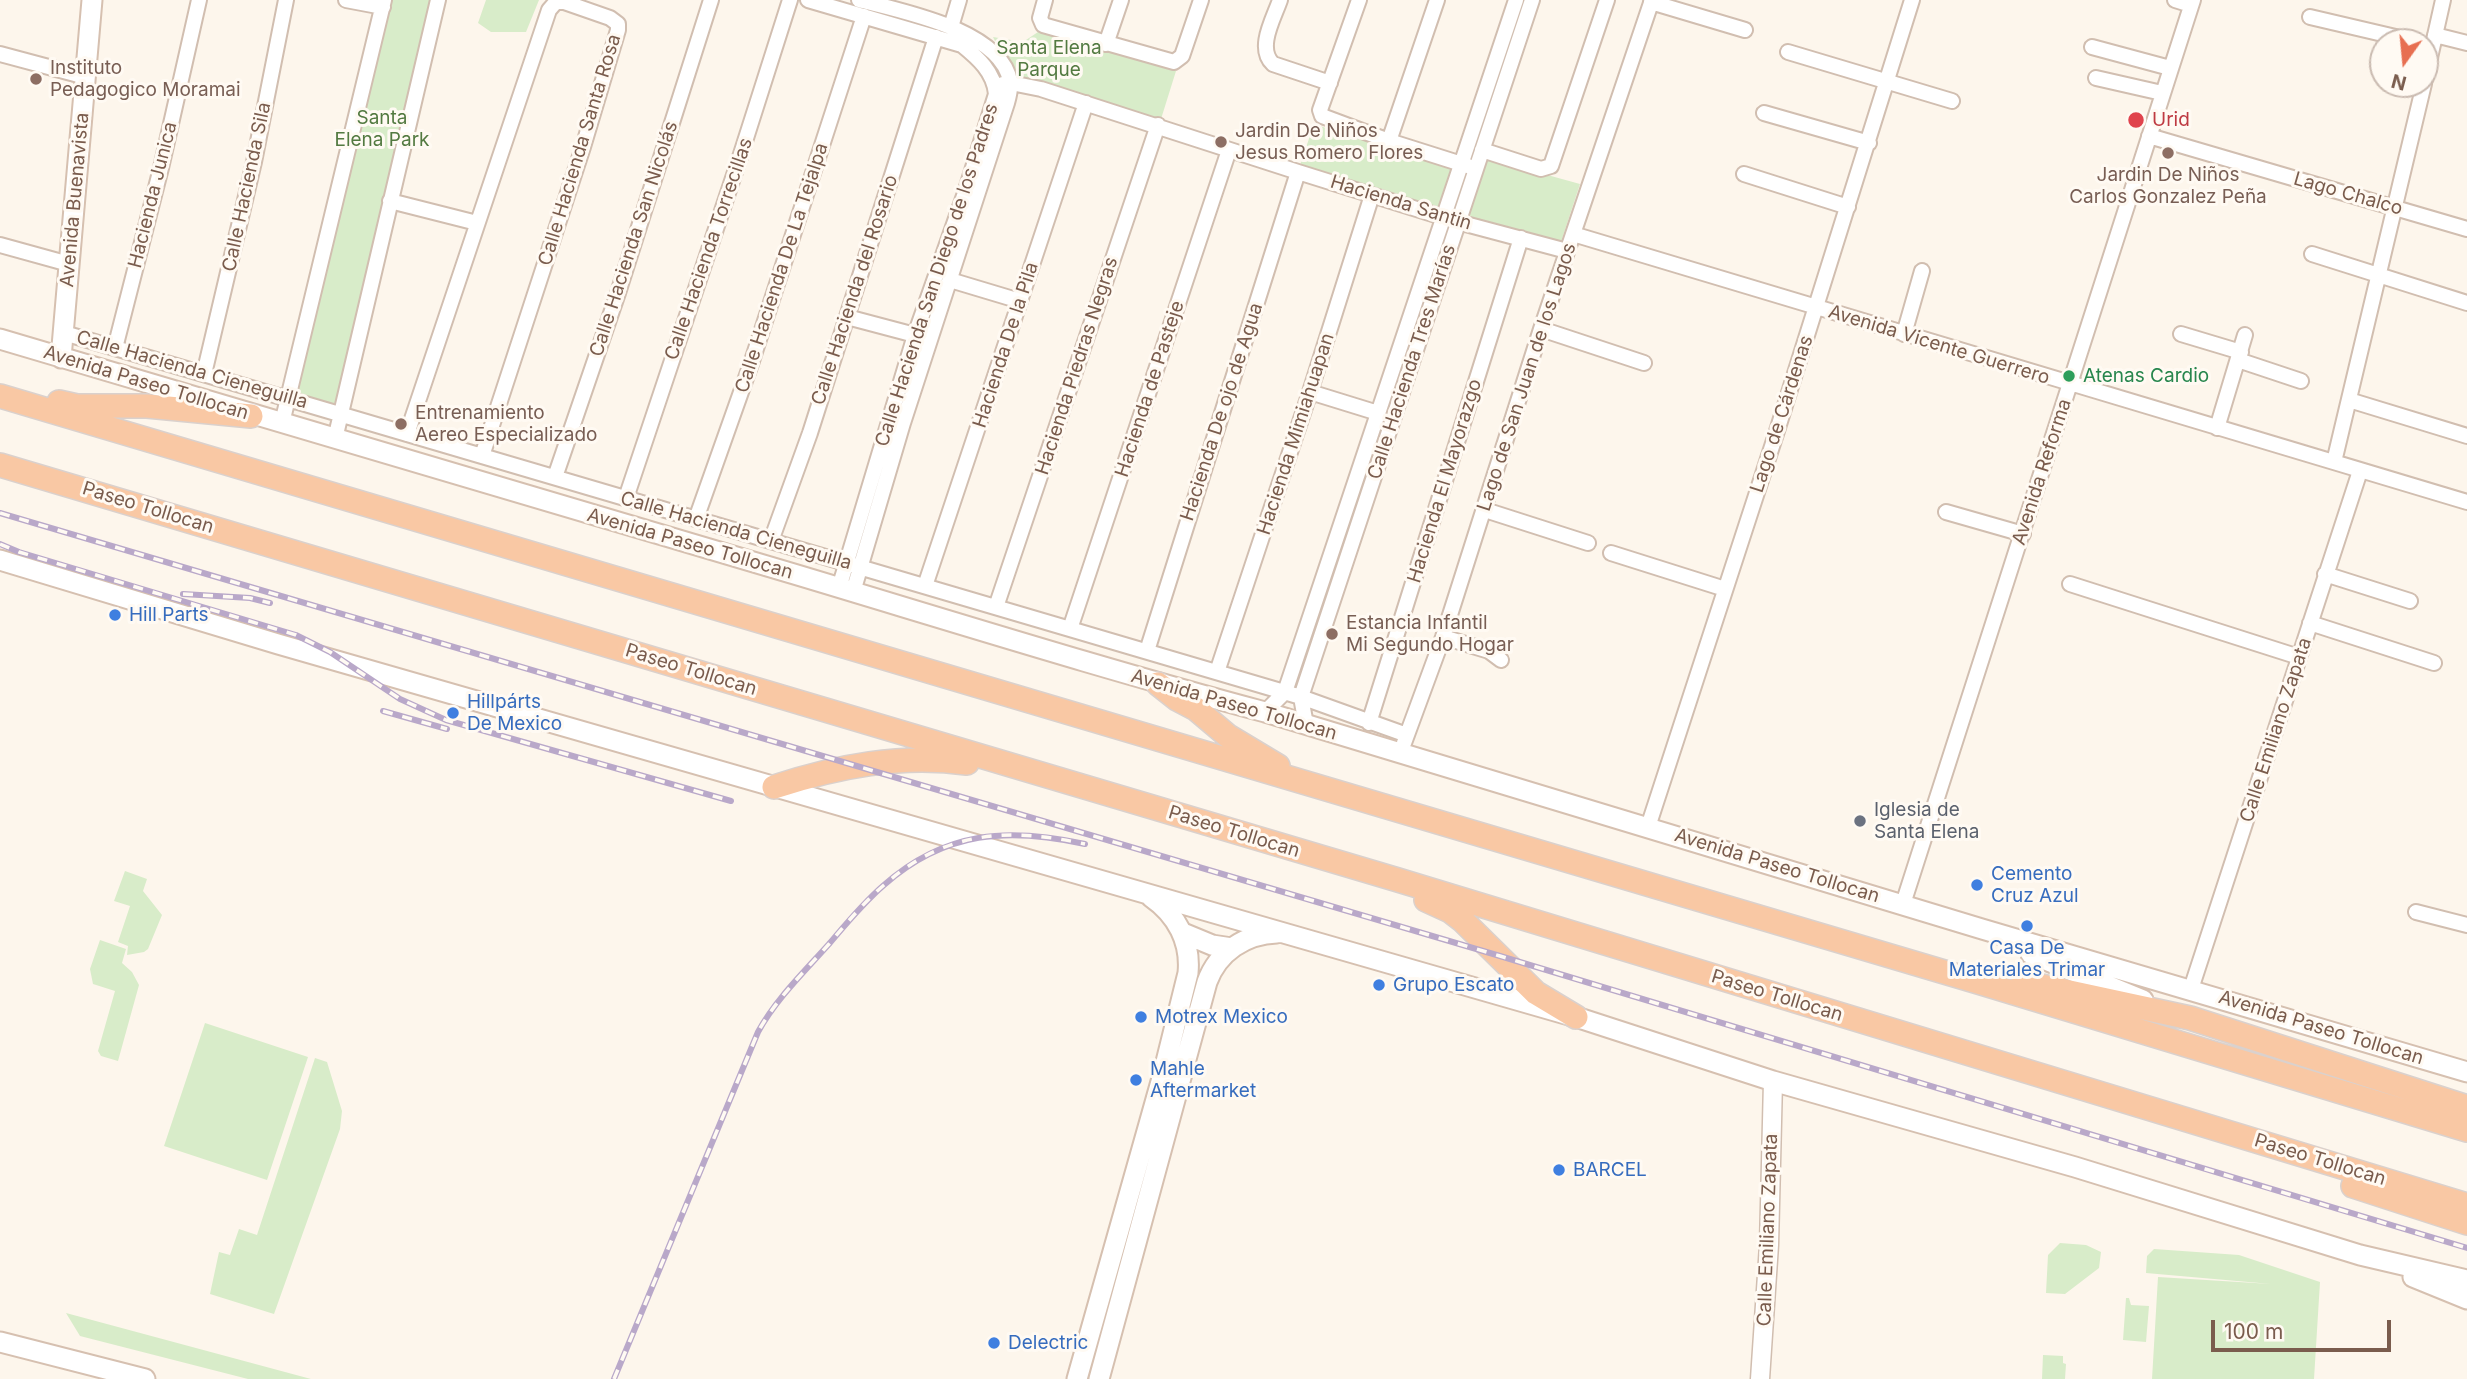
<!DOCTYPE html>
<html>
<head>
<meta charset="utf-8">
<style>
  body { margin:0 }
  #map { position:relative; width:2467px; height:1379px; overflow:hidden; background:#fdf6ec; font-family:Inter,sans-serif }
  canvas { display:block }
  .north { position:absolute; left:2369px; top:28px; width:70px; height:70px; box-sizing:border-box; background:#fffaf3; border:2px solid #cabbb1; border-radius:50%; rotate:195deg; font-size:19px; font-weight:700; line-height:28px; text-align:center; color:#7a5c4d }
  .north::after { content:''; display:block; margin:auto; width:24px; height:32px; background:#e76f51; clip-path:polygon(50% 0,100% 100%,50% 72%,0 100%) }
  .scale { position:absolute; left:2211px; top:1320px; width:180px; height:32px; box-sizing:border-box; border:4px solid #7a5c4d; border-top:0; padding-left:9px; font-size:21px; line-height:24px; white-space:nowrap; color:#7a5c4d; -webkit-text-stroke:5px #fffaf3; paint-order:stroke }
</style>
</head>
<body>
<div id="map">
<canvas width="2467" height="1379"></canvas>
<div class="north">N</div>
<div class="scale">100 m</div>
</div>
<script>
const g = document.querySelector('canvas').getContext('2d');
g.lineJoin = 'round';
function fillPath(path, color) { g.fillStyle = color; g.fill(path, 'evenodd'); }
function trace(path, color, width, dash) { g.strokeStyle = color; g.lineWidth = width; g.lineCap = dash ? 'butt' : 'round'; g.setLineDash(dash || []); g.stroke(path); }
function drawText(font, color, halo, rows, align = 'center') {
  g.font = font + ' Inter,sans-serif'; g.lineWidth = 6; g.setLineDash([]); g.textBaseline = 'middle'; g.strokeStyle = halo; g.fillStyle = color; for (const [text, x, y, turn = 0] of rows) {
    g.save(); g.translate(x, y); g.rotate((+turn || 0) * Math.PI / 180); g.textAlign = isNaN(turn) ? turn : align; if (halo) g.strokeText(text, 0, 0); g.fillText(text, 0, 0); g.restore();
  }
}
fillPath(new Path2D(`
  M389,0H435L336,407L293,395Z
  M486,0H539L526,32H491L478,23Z
  M1041,30L1176,71L1161,119L1012,75L993,37L1023,42Z
  M1314,124L1457,171L1442,213L1299,168Z
  M1486,158L1580,184L1560,245L1468,219Z
  M125,871L147,879L143,891L162,915L148,949L144,952L127,955L128,946L118,942L130,906L114,901Z
  M100,940L126,949L122,963L132,972L139,985L118,1061L101,1056L98,1051L115,991L93,984L90,969Z
  M205,1023L308,1057L267,1180L164,1146Z
  M315,1058L327,1062L342,1111L340,1129L274,1314L210,1294L219,1252L230,1255L239,1229L257,1235Z
  M2060,1243L2086,1245L2101,1252L2099,1268L2065,1294L2046,1293L2048,1255Z
  M2154,1249L2239,1255L2320,1282L2314,1379H2152L2158,1277L2271,1284L2146,1273L2147,1256Z
  M2126,1298H2129L2131,1305L2149,1306L2146,1342L2123,1340Z
  M66,1313L311,1379H248L80,1336Z
  M2043,1355L2063,1356V1363L2066,1364L2065,1379H2042Z`), '#d8ecc9');
const minor = new Path2D(`
  M346,0L383,7
  M808,0L962,45C978,58 994,72 996,94L966,190L915,335L839,588
  M1045,0L1040,18L1043,25L1174,62L1182,56L1201,0
  M1280,0C1274,18 1256,48 1273,64L1330,83
  M1359,0L1320,110L1322,116L1389,141L1468,166
  M2175,0L2191,5
  M1651,2L1745,30
  M2310,17L2417,42
  M951,27L959,0
  M2435,35L2467,43
  M1106,44L1121,0
  M2092,47L2170,68
  M1788,52L1952,101
  M0,54L86,77
  M2096,78L2162,93
  M2425,80L2443,0
  M1003,84L1011,83L1041,89L1298,172L1458,222L1567,251
  M1764,113L1869,143
  M2149,136L2467,229
  M1389,141L1437,0
  M1482,150L1541,169L1551,166L1607,0
  M1744,174L1848,207
  M390,201L477,223
  M1573,234L2467,502
  M0,245L69,264
  M2312,254L2467,303
  M950,280L1020,301
  M847,317L915,335
  M1541,329L1644,363
  M64,333L1301,697L1407,735
  M1904,334L1922,271
  M2181,334L2241,352
  M115,348L161,168L199,0
  M2238,360L2301,381
  M204,374L254,162L286,0
  M1310,392L1378,413
  M2349,400L2467,436
  M282,423L384,0
  M2217,428L2245,335
  M407,434L549,10L556,2H564L610,18L618,24V30L583,147L482,456
  M335,439L438,0
  M2334,462L2424,84
  M555,477L618,293L711,0
  M626,498L741,154L790,0
  M1485,510L1588,543
  M1946,512L2023,534
  M696,519L752,361L864,16
  M771,541L810,433L936,37
  M1611,553L1725,589
  M2325,574L2410,601
  M2070,584L2299,657
  M925,586L1086,103
  M853,592L903,423L1007,103C1009,96 1011,88 1010,81C1001,30 901,11 859,0
  M996,607L1158,125
  M2310,623L2434,663
  M1070,629L1229,150
  M1443,637L1489,651L1501,660
  M1147,651L1298,172
  M1217,672L1310,392L1372,195
  M1265,712L1285,692L1516,0
  M1369,723L1521,238
  M1306,725L1301,697L1532,0
  M1404,743L1443,637L1541,329L1652,0
  M1648,827L1777,431L1912,0
  M1903,904L2193,0
  M2416,912L2467,925
  M2191,989L2360,471`);
const tertiary = new Path2D(`
  M1760,1379L1769,1245L1773,1081`);
const secondary = new Path2D(`
  M0,339C264,419 529,496 794,574C951,621 1107,670 1265,712L1982,929L2467,1072
  M61,358L92,0
  M0,560L278,644L1576,1017L1773,1081L2075,1167L2360,1255L2467,1280
  M1183,933L1212,945L1232,948
  M2031,954L2143,1000
  M2413,1277L2467,1299
  M0,1342L145,1379
  M1077,1379L1162,1078L1188,973C1191,942 1177,915 1151,897
  M1099,1379L1207,982C1218,952 1245,934 1277,933`);
const trunk = new Path2D(`
  M0,396L1978,982L2467,1130
  M59,402L77,406H147L251,416
  M0,465L1398,880L2467,1205
  M1158,684L1177,699L1196,709L1228,736L1278,766
  M774,787C838,766 901,754 967,763
  M1426,900L1450,911L1463,921L1536,993L1576,1017
  M2023,982L2190,1018L2467,1107
  M2353,1186L2467,1223`);
trace(minor, '#d1beb0', 18);
trace(tertiary, '#d1beb0', 21);
trace(secondary, '#d6c0b0', 23);
trace(trunk, '#dad1cd', 26);
trace(minor, '#fff', 14);
trace(tertiary, '#fff', 18);
trace(secondary, '#fff', 19);
trace(trunk, '#f9c8a4', 23);
const rail = new Path2D(`
  M0,513L1500,956L2467,1248
  M0,544L19,552L296,635L330,652L400,699L446,720L731,801
  M183,594L250,598L270,603
  M383,711L447,729
  M614,1379L758,1032C776,999 804,972 829,944C846,924 863,903 884,885C945,831 1008,827 1085,844`);
trace(rail, '#b9a8c9', 6);
trace(rail, '#fffaf3', 3.5, [10]);
for (const [x, y, r, color] of [
  [36,79,7,"#8d6e63"],
  [2136,120,9,"#e0444e"],
  [1221,142,7,"#8d6e63"],
  [2168,153,7,"#8d6e63"],
  [2069,376,7,"#2e9e5b"],
  [401,424,7,"#8d6e63"],
  [115,615,7,"#3f7fe0"],
  [1332,634,7,"#8d6e63"],
  [453,713,7,"#3f7fe0"],
  [1860,821,7,"#6b7280"],
  [1977,885,7,"#3f7fe0"],
  [2027,926,7,"#3f7fe0"],
  [1379,985,7,"#3f7fe0"],
  [1141,1017,7,"#3f7fe0"],
  [1136,1080,7,"#3f7fe0"],
  [1559,1170,7,"#3f7fe0"],
  [994,1343,7,"#3f7fe0"]
]) { const dot = new Path2D(); dot.arc(x, y, r, 0, 2 * Math.PI); g.fillStyle = color; g.fill(dot); trace(dot, '#fffaf3', 2.5); }
drawText('19px', '#537a41', '#fffaf3', [
  ["Santa Elena",1049,48],
  ["Parque",1049,70],
  ["Santa",382,118],
  ["Elena Park",382,140]
]);
drawText('19px', '#785e54', '#fffaf3', [
  ["Instituto",50,68],
  ["Pedagogico Moramai",50,90],
  ["Jardin De Niños",1235,131],
  ["Jesus Romero Flores",1235,153],
  ["Jardin De Niños",2168,175,"center"],
  ["Carlos Gonzalez Peña",2168,197,"center"],
  ["Entrenamiento",415,413],
  ["Aereo Especializado",415,435],
  ["Estancia Infantil",1346,623],
  ["Mi Segundo Hogar",1346,645]
], 'left');
drawText('19px', '#be3a42', '#fffaf3', [
  ["Urid",2152,120]
], 'left');
drawText('19px', '#7a5c4d', '#fffaf3', [
  ["Calle Hacienda Santa Rosa",580,150,-73],
  ["Calle Hacienda Sila",247,187,-78],
  ["Lago Chalco",2348,194,16],
  ["Hacienda Junica",153,195,-76],
  ["Avenida Buenavista",75,200,-85],
  ["Hacienda Santin",1401,203,17],
  ["Calle Hacienda San Nicolás",634,239,-72],
  ["Calle Hacienda Torrecillas",709,249,-71],
  ["Calle Hacienda De La Tejalpa",782,268,-72],
  ["Calle Hacienda San Diego de los Padres",937,275,-72],
  ["Calle Hacienda del Rosario",855,290,-72],
  ["Hacienda De la Pila",1006,345,-72],
  ["Avenida Vicente Guerrero",1939,345,17],
  ["Calle Hacienda Tres Marías",1412,362,-72],
  ["Hacienda Piedras Negras",1077,366,-72],
  ["Calle Hacienda Cieneguilla",192,370,16],
  ["Lago de San Juan de los Lagos",1527,377,-72],
  ["Avenida Paseo Tollocan",146,383,17],
  ["Hacienda de Pasteje",1150,389,-72],
  ["Hacienda De ojo de Agua",1222,412,-72],
  ["Lago de Cárdenas",1782,414,-72],
  ["Hacienda Mimiahuapan",1296,434,-72],
  ["Avenida Reforma",2042,472,-72],
  ["Hacienda El Mayorazgo",1445,481,-73],
  ["Paseo Tollocan",148,508,17],
  ["Calle Hacienda Cieneguilla",736,531,16],
  ["Avenida Paseo Tollocan",690,544,16],
  ["Paseo Tollocan",691,670,17],
  ["Avenida Paseo Tollocan",1234,705,16],
  ["Calle Emiliano Zapata",2276,730,-72],
  ["Paseo Tollocan",1234,832,17],
  ["Avenida Paseo Tollocan",1777,866,17],
  ["Paseo Tollocan",1777,996,17],
  ["Avenida Paseo Tollocan",2321,1028,17],
  ["Paseo Tollocan",2320,1160,17],
  ["Calle Emiliano Zapata",1768,1230,-88]
]);
drawText('19px', '#27864d', '#fffaf3', [
  ["Atenas Cardio",2083,376]
], 'left');
drawText('19px', '#366cbe', '#fffaf3', [
  ["Hill Parts",129,615],
  ["Hillpárts",467,702],
  ["De Mexico",467,724],
  ["Cemento",1991,874],
  ["Cruz Azul",1991,896],
  ["Casa De",2027,948,"center"],
  ["Materiales Trimar",2027,970,"center"],
  ["Grupo Escato",1393,985],
  ["Motrex Mexico",1155,1017],
  ["Mahle",1150,1069],
  ["Aftermarket",1150,1091],
  ["BARCEL",1573,1170],
  ["Delectric",1008,1343]
], 'left');
drawText('19px', '#5b616d', '#fffaf3', [
  ["Iglesia de",1874,810],
  ["Santa Elena",1874,832]
], 'left');
</script>
</body>
</html>
